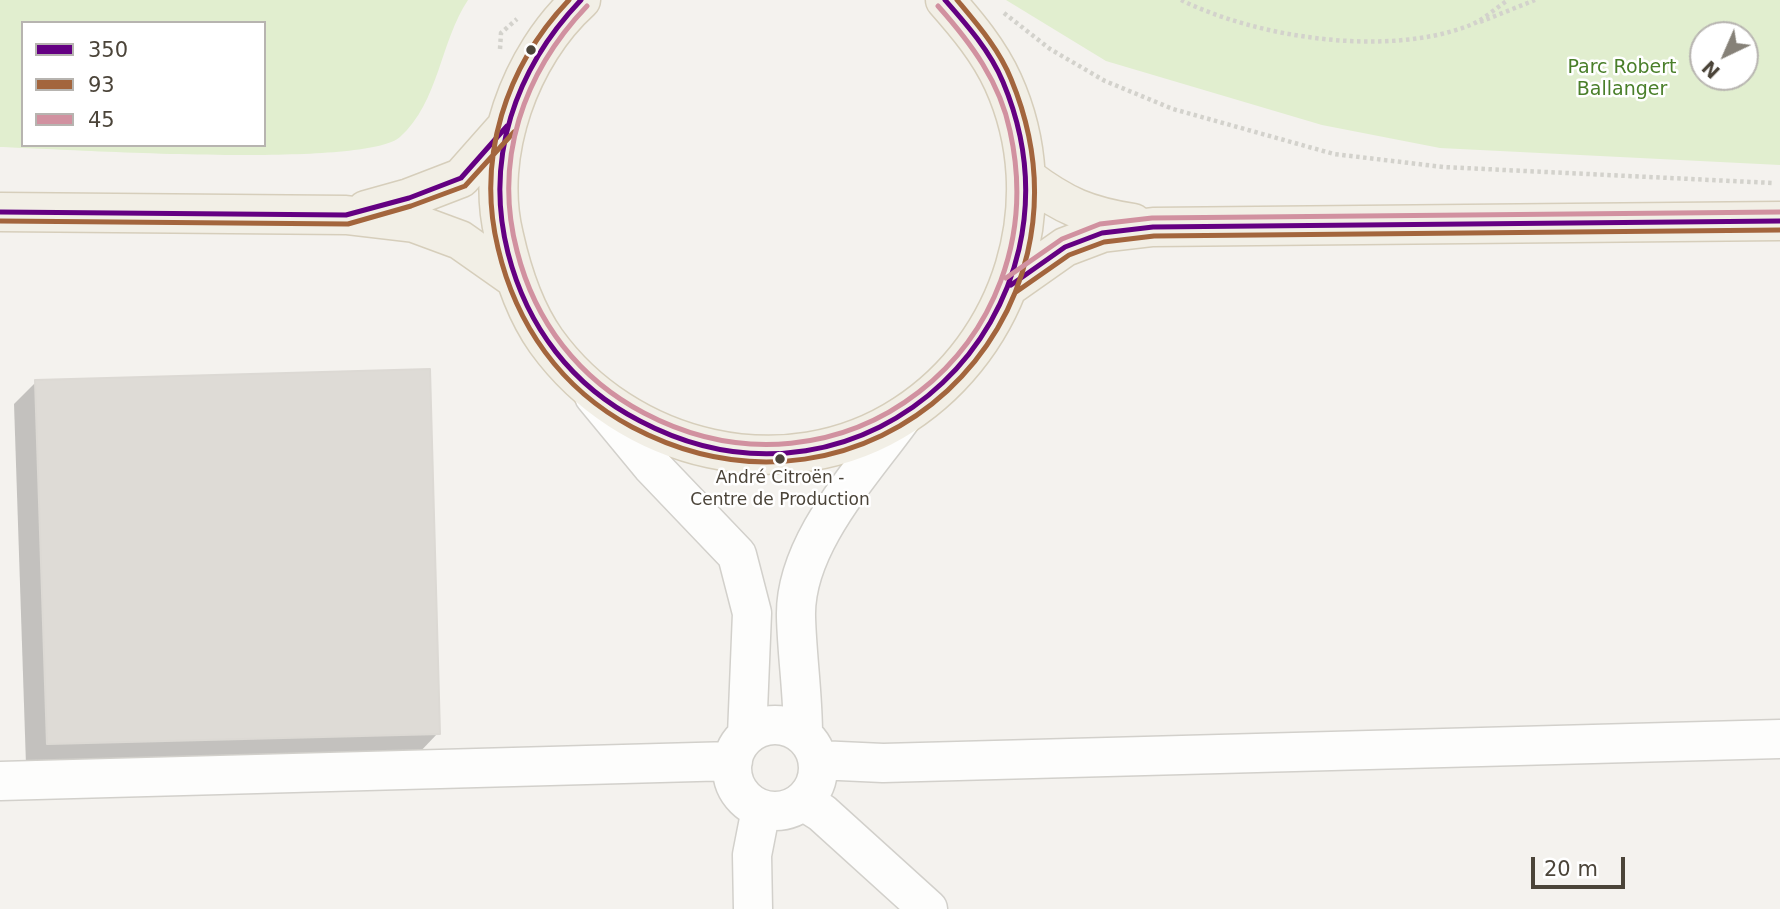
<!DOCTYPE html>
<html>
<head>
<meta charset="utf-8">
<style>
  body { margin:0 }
  #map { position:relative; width:1780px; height:909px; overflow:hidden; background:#f4f2ee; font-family:"DejaVu Sans",sans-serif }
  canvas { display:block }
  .legend { position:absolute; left:21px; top:21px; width:245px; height:126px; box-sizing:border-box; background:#fff; border:2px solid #b7b4b0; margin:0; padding:9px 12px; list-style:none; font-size:21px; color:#4b4439 }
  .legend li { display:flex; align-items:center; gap:14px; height:35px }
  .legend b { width:35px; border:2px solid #b7b4b0 }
  .north { position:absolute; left:1689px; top:21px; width:70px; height:70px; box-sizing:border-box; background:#fff; border:2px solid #b7b4b0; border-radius:50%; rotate:224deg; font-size:19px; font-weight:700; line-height:28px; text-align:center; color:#4b4439 }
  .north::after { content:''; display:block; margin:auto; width:24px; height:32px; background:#868178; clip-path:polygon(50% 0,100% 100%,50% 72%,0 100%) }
  .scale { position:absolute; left:1531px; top:857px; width:94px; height:32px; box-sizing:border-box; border:4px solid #4b4439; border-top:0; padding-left:9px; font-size:21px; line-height:24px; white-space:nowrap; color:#4b4439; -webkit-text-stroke:5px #fff; paint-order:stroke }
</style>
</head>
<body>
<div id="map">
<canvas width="1780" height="909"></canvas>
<ul class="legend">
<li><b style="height:9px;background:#640082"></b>350</li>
<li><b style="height:9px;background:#a3653d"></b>93</li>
<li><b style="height:9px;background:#d191a0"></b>45</li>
</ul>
<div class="north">N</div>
<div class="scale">20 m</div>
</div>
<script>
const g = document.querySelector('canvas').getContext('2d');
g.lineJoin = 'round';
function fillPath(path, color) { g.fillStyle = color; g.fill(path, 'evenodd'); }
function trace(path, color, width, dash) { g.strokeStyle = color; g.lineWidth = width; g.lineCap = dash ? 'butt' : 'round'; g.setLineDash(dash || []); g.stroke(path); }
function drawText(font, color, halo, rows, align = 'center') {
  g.font = font + ' "DejaVu Sans",sans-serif'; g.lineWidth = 5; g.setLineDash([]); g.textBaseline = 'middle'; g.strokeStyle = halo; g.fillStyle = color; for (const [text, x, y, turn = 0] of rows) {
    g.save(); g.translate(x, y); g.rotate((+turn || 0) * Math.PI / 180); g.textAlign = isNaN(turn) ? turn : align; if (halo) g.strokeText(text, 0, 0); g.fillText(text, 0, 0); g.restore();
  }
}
fillPath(new Path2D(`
  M0,0H468C440,42 439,102 400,137C364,169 64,149 0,147ZM23,23H264V145H23Z
  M1006,0H1780V165L1440,148L1322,125L1106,61ZM1745,35V77H1703V35Z`), '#e1eecf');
fillPath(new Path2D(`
  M36,382L438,733L417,755L26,765L14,404Z`), '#0003');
const building = new Path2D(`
  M430,369L440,734L47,744L35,380Z`);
fillPath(building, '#dedbd6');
trace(building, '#dcd9d4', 2);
const minor = new Path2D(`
  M594,396L651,465L737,555L752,613L747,735
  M732 768a43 43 0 1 1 86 0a43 43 0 1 1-86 0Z
  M803,735C803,694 797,656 796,617C794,544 863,472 903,416
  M818,760L883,763L1780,739
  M0,781L733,761
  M803,801L822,813L928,909
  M753,909L752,855L761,809`);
const major = new Path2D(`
  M581,0C520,55 484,155 504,236C512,272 524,310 546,341C626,452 786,492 904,415C1013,344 1057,201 1003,82C989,51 967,25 945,0
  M1027,178C1064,206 1088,216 1133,223
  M366,210L409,198L461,178L507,126
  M0,212L346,215L414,223L460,240L514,278
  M1011,285L1065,247L1102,233L1153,227L1780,221`);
trace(minor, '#d2d0cb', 41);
trace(major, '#d6cebb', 41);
trace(new Path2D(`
  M1181,0C1258,38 1386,57 1468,26C1482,21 1496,8 1508,0
  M1004,13L1050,49L1105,81L1173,109L1334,154L1443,167L1773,183
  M1480,22L1535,0
  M500,49L501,33L517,19`), '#d3d2cc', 4.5, [3.5, 3.5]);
trace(minor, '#fdfdfc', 38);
trace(major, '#f2efe6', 38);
trace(new Path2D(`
  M581,0C515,69 484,159 508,253C527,327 572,386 640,421C866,540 1100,313 1003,82C990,51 967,25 945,0
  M0,212L346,215L409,198L461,178L507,126
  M1011,285L1065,247L1102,233L1153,227L1780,221`), '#640082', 5);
trace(new Path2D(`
  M569,0C506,66 476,158 498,248C516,325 561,389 632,427C867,551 1112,322 1011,79C999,49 977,24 957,0
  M0,221L348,224L411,206L465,186L514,132
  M1016,292L1069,255L1104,242L1154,236L1780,230`), '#a3653d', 5);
trace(new Path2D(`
  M587,6C523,73 493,160 517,251C535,322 579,379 644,413C841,517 1058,347 1010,131C1000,82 971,43 938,6
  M1006,278L1062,239L1100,224L1152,218L1780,212`), '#d191a0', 5);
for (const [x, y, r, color] of [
  [531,50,6,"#4b4439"],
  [780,459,6,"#4b4439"]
]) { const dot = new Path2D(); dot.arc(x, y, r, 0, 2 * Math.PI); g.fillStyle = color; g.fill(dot); trace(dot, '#fff', 2.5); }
drawText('17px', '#4b4439', '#fff', [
  ["André Citroën -",780,479],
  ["Centre de Production",780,501]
]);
drawText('19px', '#4a7f2a', '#fff', [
  ["Parc Robert",1622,68],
  ["Ballanger",1622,90]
]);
</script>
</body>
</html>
